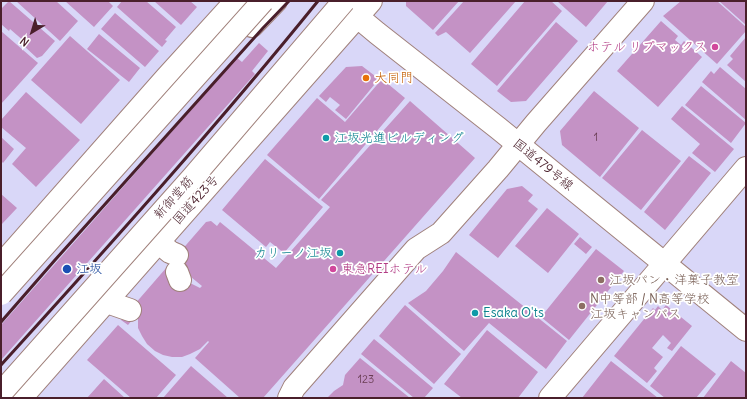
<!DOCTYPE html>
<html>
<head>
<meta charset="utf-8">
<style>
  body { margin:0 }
  #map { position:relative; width:747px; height:399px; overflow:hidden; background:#f5e3cb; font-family:Delius,sans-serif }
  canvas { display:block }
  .frame { position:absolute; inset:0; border:2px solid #4a1f2b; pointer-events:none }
  .north { position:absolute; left:12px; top:12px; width:40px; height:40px; -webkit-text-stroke:3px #fff; paint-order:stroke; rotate:218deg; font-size:11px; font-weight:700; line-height:16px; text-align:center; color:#4a1f2b }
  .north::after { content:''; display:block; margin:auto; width:14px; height:18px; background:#4a1f2b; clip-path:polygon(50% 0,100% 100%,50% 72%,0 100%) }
</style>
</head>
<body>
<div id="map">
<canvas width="747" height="399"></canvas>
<div class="frame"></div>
<div class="north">N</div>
</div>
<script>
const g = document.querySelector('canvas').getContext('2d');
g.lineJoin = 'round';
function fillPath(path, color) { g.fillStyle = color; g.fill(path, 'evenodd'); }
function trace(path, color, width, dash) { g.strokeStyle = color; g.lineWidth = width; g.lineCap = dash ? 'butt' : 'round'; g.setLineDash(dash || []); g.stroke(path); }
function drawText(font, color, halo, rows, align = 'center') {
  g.font = font + ' Delius,"Klee One",sans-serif'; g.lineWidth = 3.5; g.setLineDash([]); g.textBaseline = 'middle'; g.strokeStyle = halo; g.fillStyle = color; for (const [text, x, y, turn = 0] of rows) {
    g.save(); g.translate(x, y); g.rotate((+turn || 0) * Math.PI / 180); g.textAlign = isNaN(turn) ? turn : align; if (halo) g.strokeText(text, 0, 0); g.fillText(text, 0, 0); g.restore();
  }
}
fillPath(new Path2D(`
  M1,1H746V398H1Z`), '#d9d7f8');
fillPath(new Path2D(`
  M9,1L55,41L42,56L37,58L24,46L25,42L10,29L9,31L1,24V9Z
  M16,1H56L78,21L60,41Z
  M65,1H108L113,6L94,27Z
  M122,1H146L176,27L165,40L167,41L162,47L117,7Z
  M154,1H190L197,7L181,25Z
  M406,1H459L433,30L406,6Z
  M464,1H516L470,53L446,32L438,36L435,33Z
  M525,1H551L562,11L497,86L471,64Z
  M557,1H608L586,27Z
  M681,1H717L746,27V31L717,64L663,16Z
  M719,1H746V25Z
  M115,13L159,51L145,67L101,29Z
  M661,21L678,36L675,40L681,45L684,41L702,57L658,107L617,71Z
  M556,22L578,41L526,101L511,102L497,91Z
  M1,31L38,63L1,104Z
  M99,34L140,68L129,82L87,49Z
  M70,36L120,80L81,124L31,80Z
  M746,37V82L727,65L733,59L730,56Z
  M259,43L268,51L252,71L255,74L1,360V325L237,58L242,62Z
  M362,66L379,79L346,119L335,110L340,105L330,97L326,102L319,96L346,67Z
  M720,67L746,89V120L702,82L711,71L714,74Z
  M382,79L405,98L319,199L267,155L317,98L345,122Z
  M701,86L746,123L731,143L685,105Z
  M594,91L639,128L600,177L562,145L560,131Z
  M26,92L80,140L36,187L12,164L26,148L1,127V120Z
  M410,101L475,158L263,398H240L195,358L209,342L208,341L200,349L190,354L182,357H172L163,355L155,351L147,344L142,336L138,328V313L128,325L121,320L206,222L211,221L217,226L220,222L276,268L330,207L321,200ZM180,268L202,286L200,288L192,284L180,280L168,281Z
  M682,106L734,149L715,172L692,153L700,144L671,119Z
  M642,130L681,161L641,210L602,178Z
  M1,137L14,149L3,163L1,161Z
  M689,156L711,173L665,230L644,212Z
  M265,159L323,207L284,253L270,242L266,247L222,210Z
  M522,186L533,195L528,201L538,209L498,258L469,235L507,189Z
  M1,194L17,208L1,225Z
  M547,208L579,234L548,273L515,246Z
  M580,237L592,247L586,254L574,244Z
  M596,249L624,271L569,340L541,317Z
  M456,252L567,341L546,369L489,323L464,351L408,303L426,291L443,271Z
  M405,305L461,354L434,384L379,336Z
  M666,305L692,326L672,351L667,348L671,343L663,335L652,348L663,357L654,368L657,371L647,383L614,356L653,308L655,310L658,306L662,310Z
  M118,325L176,375L156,398H131L87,360Z
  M487,330L538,372L518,398H462L444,384Z
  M374,339L433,388L424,398H414L361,354Z
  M681,346L716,374L696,398H665L650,386Z
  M360,358L410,398H327L334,391L343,385L345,375Z
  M611,361L658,398H582Z
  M731,361L746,373V398H703Z
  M191,366L228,398H163Z
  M104,379L125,398H87Z`), '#c492c5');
const minor = new Path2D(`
  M252,26L276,1
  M158,242L170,252L177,255
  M177,272L180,280
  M107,302L130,310
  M289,398L294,388L416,249L441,233L498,169L536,123L643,1
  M550,398L746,168`);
const highway = new Path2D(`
  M347,8L377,33L498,128L746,330
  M1,265L166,78L236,1
  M21,398L371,1`);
trace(minor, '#a0817b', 24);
trace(highway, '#a0817b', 24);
trace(minor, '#fff', 22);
trace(highway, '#fff', 22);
trace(new Path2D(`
  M1,322L55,260L263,28L289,1
  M1,365C109,246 217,126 318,1`), '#4a1f2b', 3);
const highwayBridge = new Path2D(`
  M1,294L263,1
  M1,393L193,177L344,1`);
trace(highwayBridge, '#a0817b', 24, []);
trace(highwayBridge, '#fff', 22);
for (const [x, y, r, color] of [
  [715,47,4,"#d1479c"],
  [366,78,4,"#e8710a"],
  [326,138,4,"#0f9aa8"],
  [340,253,4,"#0f9aa8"],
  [67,269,5,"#1a4fb4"],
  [333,269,4,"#d1479c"],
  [601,280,4,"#8d6e63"],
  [582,306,4,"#8d6e63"],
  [475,313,4,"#0f9aa8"]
]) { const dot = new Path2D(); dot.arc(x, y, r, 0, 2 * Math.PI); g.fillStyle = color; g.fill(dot); trace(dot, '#fff', 1.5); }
drawText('11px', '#683c52', null, [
  ["1",596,138],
  ["123",366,380]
]);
drawText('13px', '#b23c85', '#fff', [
  ["ホテル リブマックス",707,47],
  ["東急REIホテル",341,269,"left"]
], 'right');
drawText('13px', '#c56008', '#fff', [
  ["大同門",374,78]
], 'left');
drawText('13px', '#0d838f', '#fff', [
  ["江坂光進ビルディング",334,138],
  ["カリーノ江坂",332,253,"right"],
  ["Esaka O'ts",483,313]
], 'left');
drawText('13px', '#4a1f2b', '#fff', [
  ["国道479号線",543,165,39],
  ["新御堂筋",174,198,-48],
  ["国道423号",196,200,-48]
]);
drawText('13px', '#164399', '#fff', [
  ["江坂",76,269]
], 'left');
drawText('13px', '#785e54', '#fff', [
  ["江坂パン・洋菓子教室",609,280],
  ["N中等部 / N高等学校",590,299],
  ["江坂キャンパス",590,314]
], 'left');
</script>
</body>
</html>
